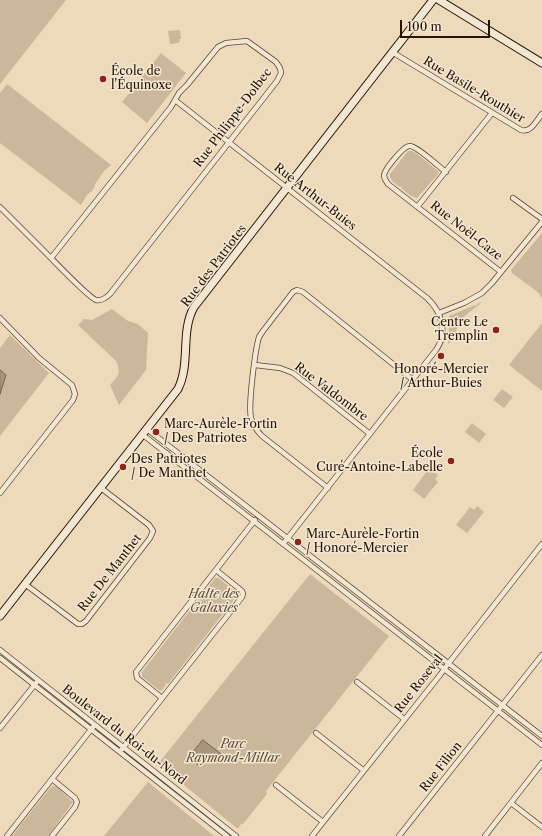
<!DOCTYPE html>
<html>
<head>
<meta charset="utf-8">
<style>
  body { margin:0 }
  #map { position:relative; width:542px; height:836px; overflow:hidden; background:#eddabb; font-family:"Libre Caslon Text",serif }
  canvas { display:block }
  .scale { position:absolute; left:400px; top:20px; width:90px; height:18px; box-sizing:border-box; border:2px solid #261300; border-top:0; padding-left:5px; font-size:12px; line-height:14px; white-space:nowrap; color:#261300; -webkit-text-stroke:3px #f3e7d3; paint-order:stroke }
</style>
</head>
<body>
<div id="map">
<canvas width="542" height="836"></canvas>
<div class="scale">100 m</div>
</div>
<script>
const g = document.querySelector('canvas').getContext('2d');
g.lineJoin = 'round';
function fillPath(path, color) { g.fillStyle = color; g.fill(path, 'evenodd'); }
function trace(path, color, width, dash) { g.strokeStyle = color; g.lineWidth = width; g.lineCap = dash ? 'butt' : 'round'; g.setLineDash(dash || []); g.stroke(path); }
function drawText(font, color, halo, rows, align = 'center') {
  g.font = font + ' "Libre Caslon Text",serif'; g.lineWidth = 3; g.setLineDash([]); g.textBaseline = 'middle'; g.strokeStyle = halo; g.fillStyle = color; for (const [text, x, y, turn = 0] of rows) {
    g.save(); g.translate(x, y); g.rotate((+turn || 0) * Math.PI / 180); g.textAlign = isNaN(turn) ? turn : align; if (halo) g.strokeText(text, 0, 0); g.fillText(text, 0, 0); g.restore();
  }
}
fillPath(new Path2D(`
  M0,0H66L0,84Z
  M180,30L181,39H179L180,41L178,43L170,44L168,31Z
  M161,53L186,73L147,123L122,102Z
  M7,84L111,165L104,171L95,184V186L92,191L87,195L81,205L0,143V93Z
  M408,151H412L416,153L438,171V174L417,198L411,196L401,188L402,187L401,186L400,187L392,181L390,177V174Z
  M542,233V299L539,293L512,273L511,270Z
  M481,302L480,304L461,319L454,336L448,345L449,335V316L475,305V306L477,305V304Z
  M112,309L128,321L138,324L148,333L146,370L119,405L110,385C119,375 121,373 116,361L78,325L84,319L92,320Z
  M542,323V391L509,365Z
  M10,335L49,373L0,436V348Z
  M502,389L513,397L504,408L493,400Z
  M472,423L486,434L479,443L465,432Z
  M429,468L438,475L435,479L438,482L424,499L413,490Z
  M477,506L484,512L467,533L456,525L470,507L474,510Z
  M310,574L389,636L266,791L267,794L243,824H241L238,829L158,764Z
  M215,578H219L237,594L236,597L168,684L166,683L165,684L166,685L161,691L159,690L142,677V672Z
  M148,782L214,836H104Z
  M53,786L57,787L73,802L48,836H12L50,788Z`), '#cbb89b');
const water = new Path2D(`
  M0,370L6,375L0,394Z
  M203,740L221,754L215,762L206,755L198,765L189,758Z`);
fillPath(water, '#a9967b');
trace(water, '#75624a', 1);
const street = new Path2D(`
  M392,52L521,130C531,133 536,121 542,114
  M175,100L427,298C442,312 448,333 436,350L283,544
  M446,172C439,167 417,146 410,146C404,145 385,169 384,175C384,179 386,181 388,184L501,272
  M513,198L542,219
  M418,206L492,113
  M0,207L46,253C54,261 88,297 96,300C102,301 106,298 110,294L277,81L281,73L280,68L276,62L247,41L226,43L218,47L187,85L179,93L171,107L51,258
  M439,313L464,303L482,293L492,283L542,222
  M0,318L39,358L72,385L75,394L73,400L0,493
  M255,365L280,368L293,373L370,434
  M147,429L542,736
  M143,435L542,745
  M328,488L262,436C257,431 253,425 251,418C248,405 255,351 259,337L263,331L293,292L297,290L303,292L413,380
  M25,584L78,624H82L86,621L150,538L153,531L149,525L101,488
  M0,650L236,836
  M0,658L227,836
  M357,682L404,719
  M162,698L137,678L136,672L255,520
  M0,728L36,683
  M316,733L363,770
  M122,749L242,597L243,594L242,591L216,570
  M52,779L75,798L77,802L75,807L52,836
  M276,785L323,822
  M511,803L542,827
  M7,836L93,727
  M312,836L440,675L448,664L542,544
  M399,836L542,655
  M485,836L542,763`);
const secondary = new Path2D(`
  M439,0L542,63
  M0,616L178,389C191,363 180,332 194,307L433,0`);
trace(street, '#58452f', 6);
trace(secondary, '#261300', 9);
trace(street, '#f3e7d3', 4.5);
trace(secondary, '#f3e7d3', 7);
for (const [x, y, r, color] of [
  [103,79,4,"#8f2418"],
  [496,330,4,"#8f2418"],
  [441,356,4,"#8f2418"],
  [156,432,4,"#8f2418"],
  [451,461,4,"#8f2418"],
  [123,467,4,"#8f2418"],
  [298,542,4,"#8f2418"]
]) { const dot = new Path2D(); dot.arc(x, y, r, 0, 2 * Math.PI); g.fillStyle = color; g.fill(dot); trace(dot, '#f3e7d3', 1.5); }
drawText('12px', '#261300', '#f3e7d3', [
  ["École de",111,72],
  ["l'Équinoxe",111,86],
  ["Centre Le",488,323,"right"],
  ["Tremplin",488,337,"right"],
  ["Honoré-Mercier",441,370,"center"],
  ["/ Arthur-Buies",441,384,"center"],
  ["Marc-Aurèle-Fortin",164,425],
  ["/ Des Patriotes",164,439],
  ["École",443,454,"right"],
  ["Curé-Antoine-Labelle",443,468,"right"],
  ["Des Patriotes",131,460],
  ["/ De Manthet",131,474],
  ["Marc-Aurèle-Fortin",306,535],
  ["/ Honoré-Mercier",306,549]
], 'left');
drawText('12px', '#261300', '#f3e7d3', [
  ["Rue Basile-Routhier",474,90,31],
  ["Rue Philippe-Dolbec",233,118,-53],
  ["Rue Arthur-Buies",315,197,38],
  ["Rue Noël-Caze",466,231,38],
  ["Rue des Patriotes",214,266,-53],
  ["Rue Valdombre",331,392,37],
  ["Rue De Manthet",110,573,-52],
  ["Rue Roseval",419,684,-52],
  ["Boulevard du Roi-du-Nord",124,735,38],
  ["Rue Filion",441,767,-52]
]);
drawText('italic 12px', '#604d36', '#f3e7d3', [
  ["Halte des",214,595],
  ["Galaxies",214,609],
  ["Parc",233,745],
  ["Raymond-Millar",233,759]
]);
</script>
</body>
</html>
